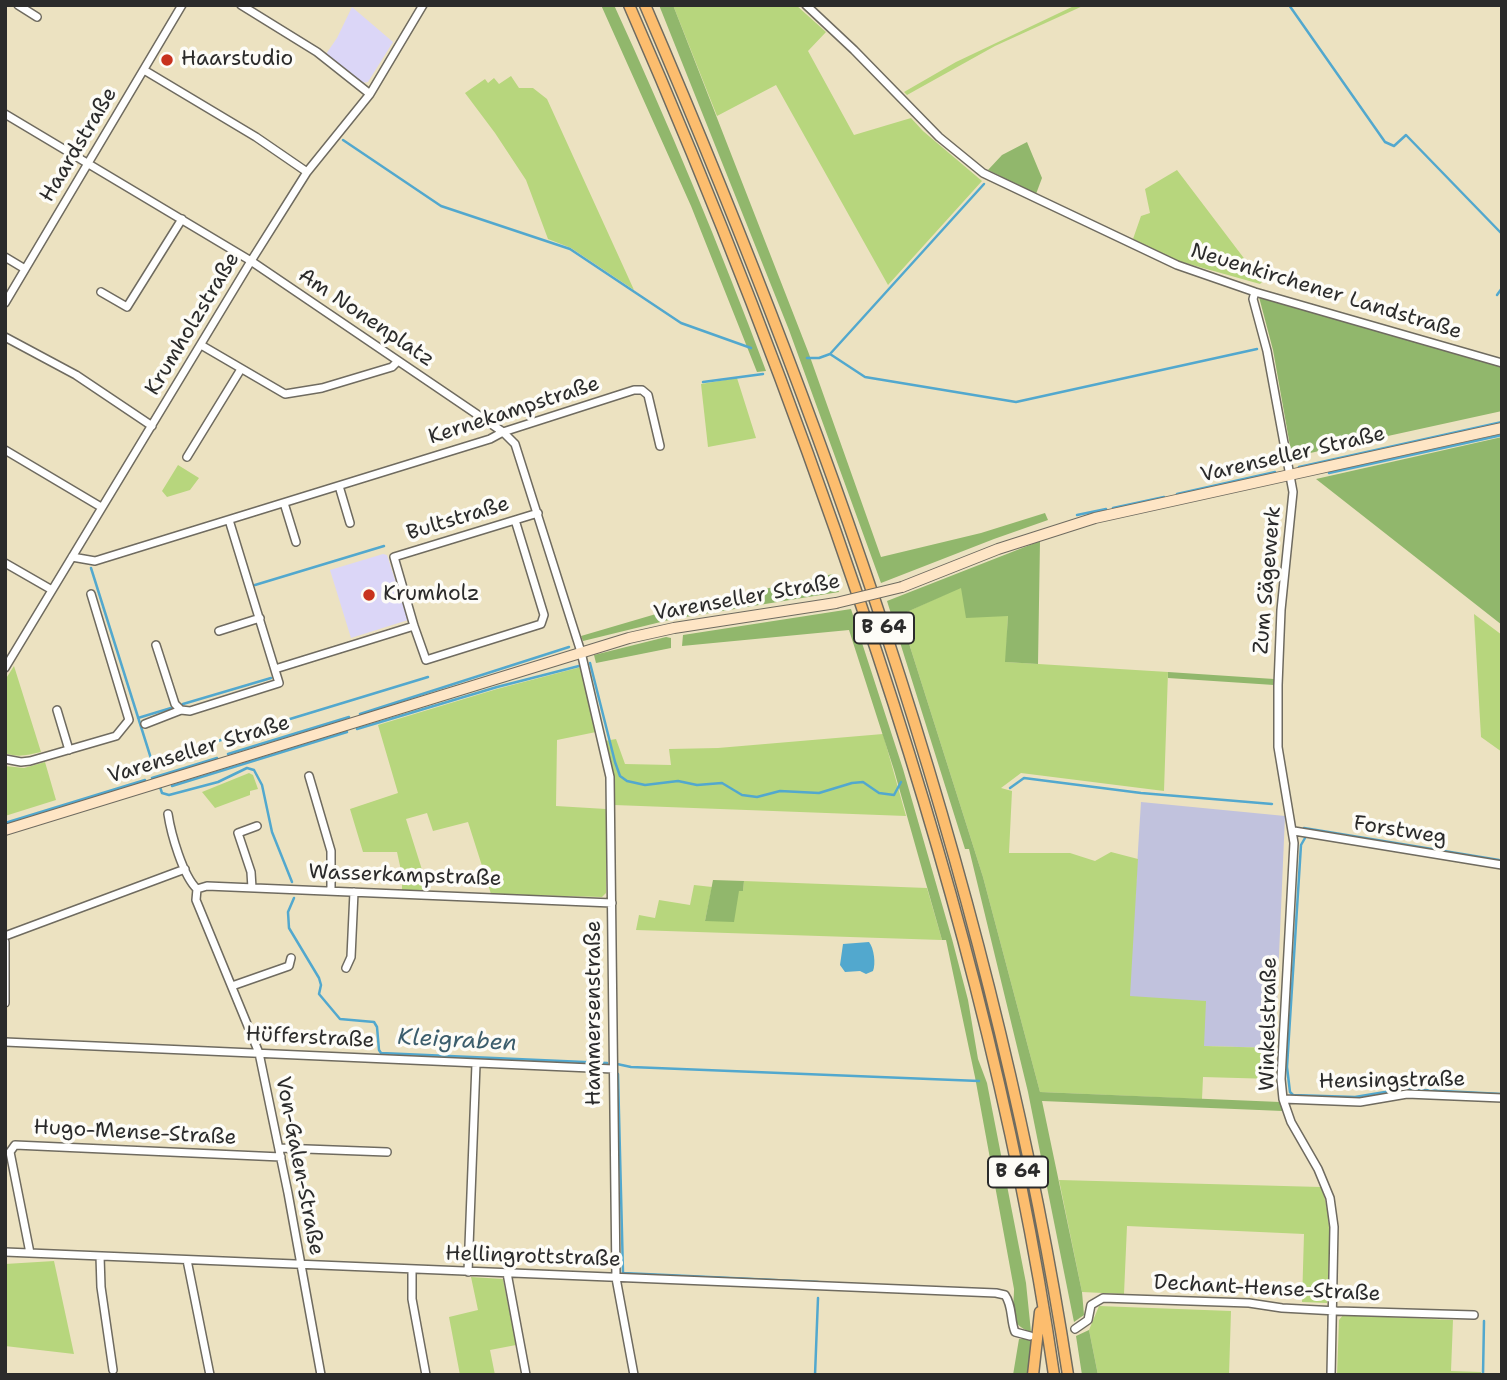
<!DOCTYPE html>
<html>
<head>
<meta charset="utf-8">
<style>
  body { margin:0 }
  #map { position:relative; width:1507px; height:1380px; overflow:hidden; background:#ece2c1; font-family:"Shantell Sans",sans-serif }
  canvas { display:block }
  .frame { position:absolute; inset:0; border:7px solid #2b2b2b; pointer-events:none }
</style>
</head>
<body>
<div id="map">
<canvas width="1507" height="1380"></canvas>
<div class="frame"></div>
</div>
<script>
const g = document.querySelector('canvas').getContext('2d');
g.lineJoin = 'round';
function fillPath(path, color) { g.fillStyle = color; g.fill(path, 'evenodd'); }
function trace(path, color, width, dash) { g.strokeStyle = color; g.lineWidth = width; g.lineCap = dash ? 'butt' : 'round'; g.setLineDash(dash || []); g.stroke(path); }
function drawText(font, color, halo, rows, align = 'center') {
  g.font = font + ' "Shantell Sans",sans-serif'; g.lineWidth = 7; g.setLineDash([]); g.textBaseline = 'middle'; g.strokeStyle = halo; g.fillStyle = color; for (const [text, x, y, turn = 0] of rows) {
    g.save(); g.translate(x, y); g.rotate((+turn || 0) * Math.PI / 180); g.textAlign = isNaN(turn) ? turn : align; if (halo) g.strokeText(text, 0, 0); g.fillText(text, 0, 0); g.restore();
  }
}
fillPath(new Path2D(`
  M352,7L393,42L368,82L362,83L326,54L337,38Z
  M383,554L387,555L408,620L351,638L330,570Z`), '#dbd6f7');
fillPath(new Path2D(`
  M1141,802L1285,816L1275,1048L1204,1046L1129,996Z`), '#c1c2dd');
fillPath(new Path2D(`
  M673,5H796L826,32L808,51L854,135L911,118L923,131L982,181L888,285L776,85L717,116Z
  M1076,5H1085L995,46L907,95L904,92L956,62Z
  M511,76L519,88H533L547,99L634,290L571,248L548,239L526,180L495,133L465,93L485,79L488,83L494,78L499,84Z
  M1177,170L1262,282L1260,284L1178,261L1133,239L1141,216L1150,213L1145,189Z
  M737,378L756,438L708,447L701,384Z
  M178,465L199,478L190,490L167,497L162,491Z
  M961,587L1008,615L1006,662L1168,672L1164,791L1021,773L1001,788L1012,791L1009,853H1070L1095,861L1111,852L1138,859L1130,996L1206,1001L1204,1046L1275,1048L1273,1079L1203,1077L1202,1099L1040,1092L983,877L900,615Z
  M1474,614L1502,635V752L1481,737Z
  M14,666L41,752C28,755 18,758 5,753V680Z
  M581,667L596,732L557,740L556,806L606,809V893L602,897L491,894L468,822L433,831L427,813L406,819L429,892L402,890V875L397,852H363L350,809L398,793L378,725L497,689Z
  M883,734L906,816L614,805L613,770L605,741L616,739L625,764L671,765L669,749L718,748Z
  M45,762L56,800L5,816V766L24,768Z
  M249,773L253,775L258,789L250,791V795L215,808L202,792Z
  M744,881L927,888L942,940L636,930L639,915L655,918L659,900L690,905L694,885L712,887L705,921L739,891H743Z
  M1059,1180L1321,1187C1335,1223 1328,1266 1327,1303L1302,1302L1304,1234L1127,1226L1124,1294L1082,1292Z
  M54,1261L74,1354L5,1346V1264Z
  M471,1277L503,1279L516,1345L490,1350L495,1375H460L449,1317L478,1310Z
  M1099,1306L1231,1311L1229,1375H1098L1089,1330Z
  M1343,1315L1453,1320L1451,1371L1481,1372V1375H1337L1339,1320Z`), '#b7d67d');
fillPath(new Path2D(`
  M601,5H614C669,125 720,247 766,371L757,372L691,206Z
  M659,5H673L809,354L881,557L981,533L1045,513L1048,520L994,539L881,583L789,330Z
  M1027,142L1042,178L1036,194L988,170L1002,155Z
  M1259,297L1502,367V411L1292,457L1273,350Z
  M1502,437V625L1316,479Z
  M1040,541L1038,664L1005,662L1008,616L966,618L961,588L900,615L983,877L1040,1092L1280,1102L1283,1111L1042,1101L1082,1292L1084,1315L1074,1322L1028,1092L969,849H965L887,601Z
  M833,574L839,592L673,619L583,641L581,636L673,609Z
  M851,609L903,769L952,939L968,1000L978,1059L987,1083L1026,1283L1031,1332C1007,1324 1014,1310 1014,1289L975,1077L946,940H942L894,770L849,630L682,646L683,635Z
  M666,637L671,638V648L596,663L594,655Z
  M1168,672L1274,679V685L1168,678Z
  M713,880L744,881L743,891H739L734,922L705,921Z
  M1089,1330L1098,1375H1082L1076,1336Z
  M1019,1339H1031L1028,1375H1013Z`), '#91b76c');
fillPath(new Path2D(`
  M869,942C874,948 876,964 873,971L866,974L860,971L845,972L840,965L843,944Z`), '#52a8ce');
trace(new Path2D(`
  M1289,5L1385,142L1394,146L1406,135L1502,234
  M343,140L441,206L570,249L681,323L751,348
  M1497,295L1502,288
  M830,354L865,377L1016,402L1257,349
  M807,358H819L830,354L984,184
  M703,382L763,374
  M1299,467L1502,422
  M1329,473L1502,435
  M1177,494L1275,472
  M1113,508L1164,497
  M1077,515L1106,509
  M91,568L154,768
  M255,585L384,546
  M590,663L615,762L620,776L627,781L645,785L678,781L697,785L722,783L742,795L757,797L780,791L819,793L852,783L863,782L879,793L894,795L901,782
  M183,704L271,678
  M360,714L569,647
  M138,718L171,708
  M357,729L497,687L579,666
  M228,754L349,717
  M152,761L428,677
  M152,778L217,758
  M172,786L347,732
  M160,787L162,793L169,795L218,782L247,768L254,770L262,785L272,832L292,882
  M1010,788L1024,778L1141,793L1272,804
  M5,823L145,780
  M1304,828L1499,860
  M1305,838L1301,845L1287,1067L1290,1092L1293,1095L1355,1097L1403,1089L1502,1094
  M294,898L288,912L289,928L319,978L321,985L319,994L340,1019L374,1022L377,1027L379,1050L381,1053L607,1063
  M617,1064L631,1067L979,1081
  M618,1074L623,1273L818,1282
  M815,1375L818,1298
  M1483,1375L1484,1321`), '#52a8ce', 2.5);
const minor = new Path2D(`
  M18,5L37,17
  M241,5L317,52L370,94
  M806,5L854,50L939,137L983,173L1177,265L1255,292L1502,363
  M144,70L256,137L307,172
  M5,114L251,261L503,432L515,444L581,652L610,777L616,1278L634,1375
  M5,257L25,269
  M101,292L127,307L182,219
  M1255,292L1253,299L1267,351L1293,492L1281,610L1278,685V747L1294,843L1281,1079L1283,1099L1291,1122L1318,1169L1330,1198L1334,1227L1331,1375
  M5,303L182,5
  M5,337L76,375L152,426
  M201,345L285,394L322,388L392,367L398,361
  M5,450L101,507
  M187,457L241,369
  M339,486L350,523
  M284,503L296,542
  M515,520L544,615L541,624L426,660L414,626L394,557L538,513
  M72,557L95,561L490,439L503,432L634,390H642L648,395L660,446
  M5,563L52,590
  M219,631L260,618
  M156,645L175,704L181,710L190,711L279,683L229,520
  M5,668L251,261L307,172L370,94L423,5
  M275,669L414,626
  M57,710L69,750
  M145,724L181,710
  M5,759L21,762L30,761L116,736L129,720L91,594
  M309,776L331,851V891
  M168,814C171,834 183,876 197,889L196,900L259,1053L288,1193L321,1375
  M1294,831L1502,865
  M252,888L251,872L238,833L257,826
  M197,889L207,886L612,903
  M5,936L185,869
  M5,942V1003
  M346,968L351,957L354,892
  M232,986L289,966L291,958
  M5,1042L613,1069
  M1283,1099L1360,1102L1407,1094L1502,1098
  M279,1148L387,1152
  M5,1252L996,1293L1005,1295C1013,1306 1010,1320 1015,1332L1030,1336
  M30,1253L10,1152L15,1145L281,1157
  M100,1256L101,1287L113,1370
  M187,1260L210,1375
  M412,1269V1299L426,1375
  M468,1272L476,1064
  M507,1273L526,1375
  M1075,1329L1088,1320L1091,1305L1103,1298L1249,1303L1282,1308L1337,1311L1474,1315`);
const secondary = new Path2D(`
  M902,587L998,549L1095,518L1502,428
  M5,830L629,638L674,628L836,603`);
const trunk = new Path2D(`
  M629,5C715,202 792,401 861,605C946,856 1016,1112 1054,1375
  M645,5C834,445 995,900 1068,1375
  M1033,1375L1040,1312`);
trace(minor, '#6f6b60', 10);
trace(secondary, '#6f6b60', 12);
trace(trunk, '#6f6b60', 13);
trace(minor, '#fff', 7);
trace(secondary, '#fee5c5', 10);
trace(trunk, '#fcbd6e', 10);
const secondaryBridge = new Path2D(`
  M836,603L902,587`);
trace(secondaryBridge, '#6f6b60', 12, []);
trace(secondaryBridge, '#fee5c5', 10);
for (const [x, y, r, color] of [
  [167,60,7,"#c8321e"],
  [369,595,7,"#c8321e"]
]) { const dot = new Path2D(); dot.arc(x, y, r, 0, 2 * Math.PI); g.fillStyle = color; g.fill(dot); trace(dot, '#fdfcf7', 2.5); }
for (const [x, y, w] of [
  [884,628,60],
  [1018,1172,60]
]) { const box = new Path2D(); box.roundRect(x - w / 2, y - 15.5, w, 31, 5); g.fillStyle = '#fdfcf7'; g.fill(box); trace(box, '#2b2b2b', 2); }
drawText('bold 19px', '#2b2b2b', null, [
  ["B 64",884,628],
  ["B 64",1018,1172]
]);
drawText('21px', '#2b2b2b', '#fdfcf7', [
  ["Haarstudio",181,60],
  ["Krumholz",383,595]
], 'left');
drawText('21px', '#2b2b2b', '#fdfcf7', [
  ["Haardstraße",79,145,-59],
  ["Neuenkirchener Landstraße",1326,292,17],
  ["Am Nonenplatz",366,318,34],
  ["Krumholzstraße",193,324,-59],
  ["Kernekampstraße",514,411,-18],
  ["Varenseller Straße",1293,455,-13],
  ["Bultstraße",458,519,-17],
  ["Zum Sägewerk",1268,580,-85],
  ["Varenseller Straße",747,598,-10],
  ["Varenseller Straße",199,750,-17],
  ["Forstweg",1400,831,9],
  ["Wasserkampstraße",405,876,2],
  ["Hammersenstraße",595,1013,-90],
  ["Winkelstraße",1269,1024,-89],
  ["Hüfferstraße",310,1038,3],
  ["Hensingstraße",1392,1081,-1],
  ["Hugo-Mense-Straße",135,1133,3],
  ["Von-Galen-Straße",299,1166,79],
  ["Hellingrottstraße",533,1257,2],
  ["Dechant-Hense-Straße",1267,1289,3]
]);
drawText('italic 23px', '#3b5d6c', '#fdfcf7', [
  ["Kleigraben",457,1041,3]
]);
</script>
</body>
</html>
